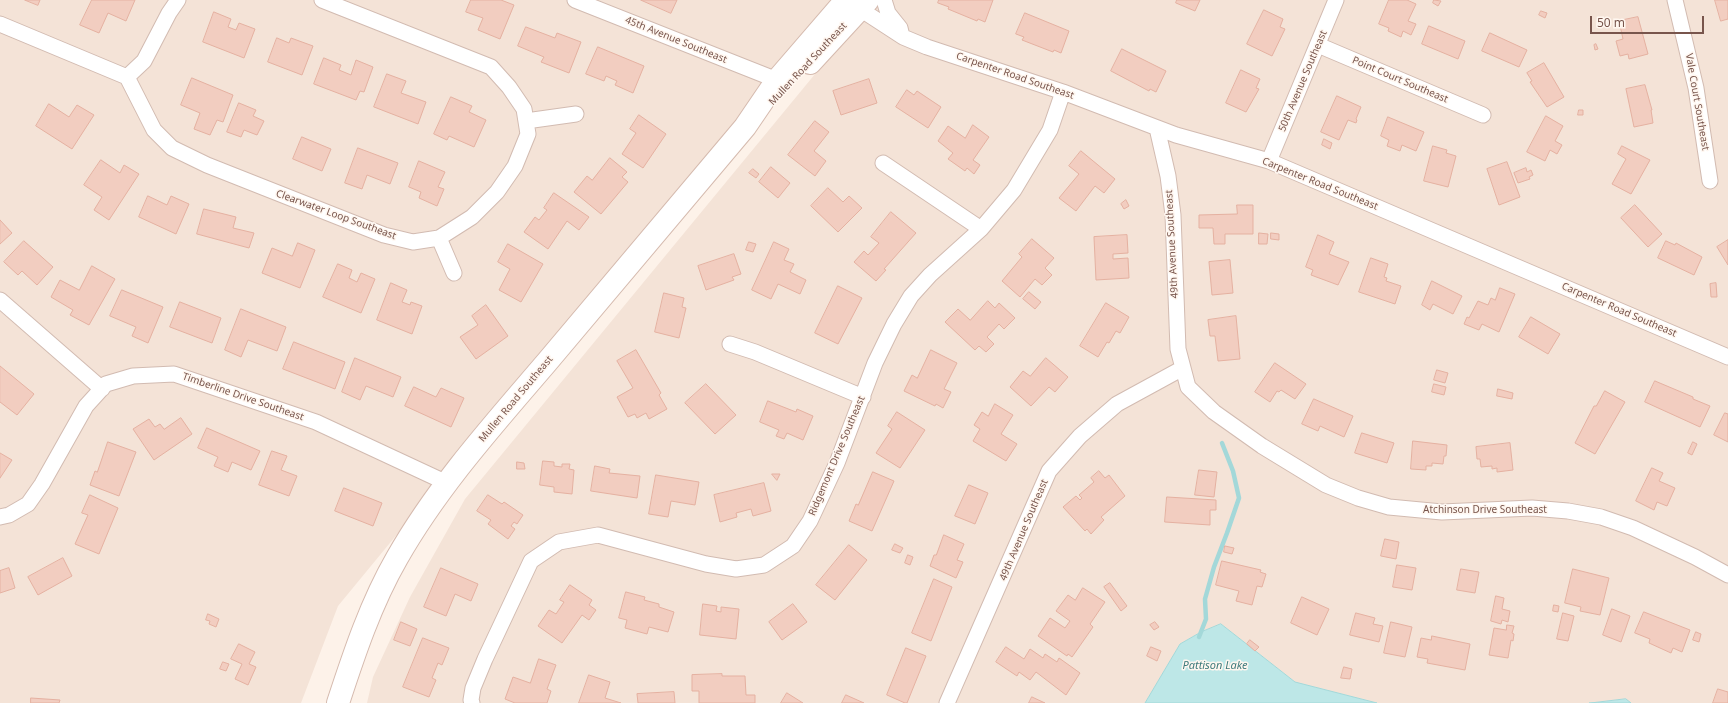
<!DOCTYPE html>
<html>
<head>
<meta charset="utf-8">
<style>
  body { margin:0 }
  #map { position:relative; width:1728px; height:703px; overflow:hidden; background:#fdf2e9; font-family:"Noto Sans",sans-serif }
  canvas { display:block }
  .scale { position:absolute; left:1590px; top:16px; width:114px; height:18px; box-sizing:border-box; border:2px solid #78554c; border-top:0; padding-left:5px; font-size:12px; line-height:14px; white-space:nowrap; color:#78554c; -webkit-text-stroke:3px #fff7f0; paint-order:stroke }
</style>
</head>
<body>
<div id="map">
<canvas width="1728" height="703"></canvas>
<div class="scale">50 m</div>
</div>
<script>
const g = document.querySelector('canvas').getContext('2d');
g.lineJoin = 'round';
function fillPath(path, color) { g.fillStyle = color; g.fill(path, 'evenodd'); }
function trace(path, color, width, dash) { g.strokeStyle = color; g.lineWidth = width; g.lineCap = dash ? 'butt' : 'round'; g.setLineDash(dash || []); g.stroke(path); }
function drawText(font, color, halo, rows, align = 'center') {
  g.font = font + ' "Noto Sans",sans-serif'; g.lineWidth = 3; g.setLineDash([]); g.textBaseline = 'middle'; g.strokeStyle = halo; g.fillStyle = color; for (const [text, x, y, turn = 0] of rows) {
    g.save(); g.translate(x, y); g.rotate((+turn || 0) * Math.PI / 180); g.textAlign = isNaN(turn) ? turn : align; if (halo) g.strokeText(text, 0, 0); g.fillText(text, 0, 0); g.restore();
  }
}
fillPath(new Path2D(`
  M0,0H837L338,606L301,703H0Z
  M876,0H1728V703H1631L1626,699L1589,703H1377L1295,682L1221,624L1201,632L1180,644L1145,703H367L373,677L410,597L465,499Z`), '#f4e3d7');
const water = new Path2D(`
  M1221,624L1295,682L1377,703H1145L1180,644L1201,632Z
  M1626,699L1631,703H1589H1590Z`);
fillPath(water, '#bde7e7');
trace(water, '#a3d8d9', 1);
trace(new Path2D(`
  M1199,637L1206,619L1205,599L1214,567L1227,533L1239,498L1233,471L1222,443`), '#a3d8d9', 4.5);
const building = new Path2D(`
  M25,0H40L38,5Z
  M92,0H135L126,21L108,13L99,33L80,25Z
  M471,0H501L514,5L500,39L478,30L483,18L466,12Z
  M641,0H677L671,13Z
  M939,0H993L985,22L978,19L977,21L948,9L949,7L938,3Z
  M1177,0H1200L1195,11L1176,3Z
  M1389,0H1407L1416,4L1408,21L1416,24L1411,35L1403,31L1401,37L1388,31L1389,28L1379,24Z
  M1434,0L1441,1L1438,6L1433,3Z
  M1715,0H1728V19L1721,21Z
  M1264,10L1283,19L1280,27L1285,29L1272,56L1247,44Z
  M1541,11L1547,13L1545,18L1539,15Z
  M214,12L231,19L228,27L236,30L239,23L255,29L244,58L203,42Z
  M1025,13L1069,31L1061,53L1054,50L1053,52L1022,40L1024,37L1016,34Z
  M1638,17L1648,54L1629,59L1628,54L1620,56L1616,41L1623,39L1619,21Z
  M1429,26L1465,41L1458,59L1422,44Z
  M526,27L555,38L557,33L581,42L569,73L541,62L544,57L518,46Z
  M1490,33L1527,50L1519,67L1482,51Z
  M277,38L289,43L291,38L313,46L302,75L268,62Z
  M1596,44L1598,49L1595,50L1594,45Z
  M598,47L644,66L633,93L615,85L617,81L606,76L604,81L586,74Z
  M1122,49L1166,71L1156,92L1150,89L1149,91L1111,71Z
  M324,58L341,65L339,70L351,75L356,60L373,67L364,92L360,91L356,100L314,84Z
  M1544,63L1564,97L1547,107L1530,82L1532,81L1527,73Z
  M1241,70L1260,79L1256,88L1259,89L1246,112L1226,103Z
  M387,74L406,81L401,93L426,102L418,124L374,107Z
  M192,78L233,95L223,122L217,120L210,135L194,129L200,113L181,105Z
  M869,79L877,103L841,115L833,91Z
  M1645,85L1652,110H1651L1653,123L1634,127L1626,89Z
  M907,90L914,95L917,91L941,107L928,128L896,107Z
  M1337,96L1361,107L1356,119L1357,120L1356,123L1348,120L1339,140L1321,132Z
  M451,97L472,106L469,112L486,120L474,147L449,136L447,140L434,134Z
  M239,103L256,110L253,116L264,121L257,135L244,130L241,137L227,132Z
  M49,104L69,117L77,105L94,115L72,149L36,126Z
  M1579,110H1583V115H1578Z
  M639,115L666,134L643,168L622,154L636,133L630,129Z
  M1546,116L1563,126L1555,141L1562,145L1557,154L1550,150L1545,161L1527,152Z
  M1388,117L1424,132L1416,151L1402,145L1400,151L1387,146L1389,140L1381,136Z
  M815,121L829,132L814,151L826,161L815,176L788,155Z
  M973,125L989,137L973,160L980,165L974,174L967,168L965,171L948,159L953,153L938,141L948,126L965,138Z
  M302,137L331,149L322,171L293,159Z
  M1324,139L1332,143L1330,149L1322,145Z
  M1433,146L1447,150L1446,153L1456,156L1448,187L1424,181Z
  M1622,146L1650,160L1631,194L1612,184L1626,159L1618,154Z
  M358,148L398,163L390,184L367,175L362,189L345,183Z
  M1081,151L1115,179L1104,193L1095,186L1076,211L1059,198L1079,174L1069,166Z
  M610,158L627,172L622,177L628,182L601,214L574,192L587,176L592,180Z
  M101,160L120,173L124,165L139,174L109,220L94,210L102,197L84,185Z
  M419,161L445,172L438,187L444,189L437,206L419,198L421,192L409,187Z
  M1507,162L1520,197L1499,205L1487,169Z
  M771,167L790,183L778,198L759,182Z
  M1526,168L1527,172L1531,170L1533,175L1529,177L1530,179L1518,183L1514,173Z
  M753,169L759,174L756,178L749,173Z
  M828,188L843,202L849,196L862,208L838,232L811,206Z
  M554,193L589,217L579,230L567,221L548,249L524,232L535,217L539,220L547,210L544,208Z
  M148,196L167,205L171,196L189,204L176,234L139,217Z
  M1126,200L1129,206L1124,209L1121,204Z
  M1237,205H1253V234H1225V244H1214L1213,228H1199V215L1237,214Z
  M1635,205L1662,234L1648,247L1621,218Z
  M204,209L236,217L233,228L254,233L249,248L197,234Z
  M891,212L916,233L884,269L886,270L876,281L854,262L864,251L868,255L879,243L871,237Z
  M0,220L12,233L0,244Z
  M1259,233L1268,234L1267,244H1259Z
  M1271,233L1279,234V240L1271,239Z
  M1127,235L1128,253L1113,254V259L1128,258L1129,278L1096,280L1094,237Z
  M1318,235L1334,242L1329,254L1349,262L1338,285L1311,275L1313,270L1306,267Z
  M1032,239L1054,258L1045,268L1052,275L1042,285L1035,279L1020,297L1002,281L1022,257L1019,254Z
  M1728,240V265L1717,247Z
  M24,241L53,267L37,285L22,271L18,275L4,262Z
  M1666,241L1675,245L1676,243L1702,257L1694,275L1658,258Z
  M749,242L756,244L753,252L746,250Z
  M774,242L789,249L784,260L794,264L790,272L806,280L800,294L778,284L771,299L752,290Z
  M298,243L315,250L300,288L262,273L272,248L292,256Z
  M508,244L543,264L521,302L499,290L510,269L498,262Z
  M734,254L741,274L732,277L734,280L706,290L698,266Z
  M1371,258L1388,264L1384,277L1387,278L1386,281L1401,286L1395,304L1359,292Z
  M1230,260L1233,293L1212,295L1209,262Z
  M338,264L352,270L349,278L357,282L361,273L375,279L361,313L323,297Z
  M92,266L115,279L89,325L70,315L73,310L51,297L60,280L79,290Z
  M1432,281L1462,296L1453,314L1433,304L1430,310L1422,305Z
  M391,283L407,290L402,302L410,305L411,302L422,306L412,334L377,320Z
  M1716,283L1717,297H1711L1710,284Z
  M838,286L862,298L838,344L815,333Z
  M1500,288L1515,294L1499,332L1482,324L1479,330L1464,324L1467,317L1469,318L1478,301L1488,305L1491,298L1495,300Z
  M122,290L163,307L148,343L132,336L136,327L110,316Z
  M1029,292L1041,302L1035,309L1023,299Z
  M664,293L684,298L682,307L686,308L679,338L655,332Z
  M988,301L995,308L999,303L1015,318L1004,329L999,324L987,337L994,344L986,352L979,346L975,350L945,322L958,309L970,320Z
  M180,302L221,318L212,343L170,327Z
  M1106,303L1129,317L1120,333L1116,331L1109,343L1107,342L1098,357L1080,346Z
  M486,305L508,336L476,359L460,337L478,325L472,316Z
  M241,309L286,327L277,351L248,340L241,357L225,350Z
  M1236,316L1240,359L1218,361L1215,336H1210L1208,320Z
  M1531,317L1560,334L1548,354L1519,337Z
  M294,342L345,362L335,389L283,369Z
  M636,350L661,393L659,395L667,409L649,419L646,413L637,418L635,414L628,417L617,397L633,388L617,361Z
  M931,350L957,363L944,389L951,392L943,408L936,404L935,406L904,391L912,375L917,378Z
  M355,358L401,377L393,397L366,386L360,400L342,392Z
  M1046,358L1068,377L1055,392L1049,387L1031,406L1010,387L1023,371L1030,376Z
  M1275,363L1306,384L1295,399L1281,390L1279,392L1277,391L1270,402L1255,392Z
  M0,366L34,394L17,415L0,402Z
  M1437,370L1448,373L1445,383L1434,380Z
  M1655,381L1693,397V399L1710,406L1700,427L1645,402Z
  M706,384L736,415L715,434L685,403Z
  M1434,384L1446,387L1444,395L1432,392Z
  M414,387L436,397L441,388L464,398L451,427L405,406Z
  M1498,389L1513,393L1512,399L1497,396Z
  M1605,391L1625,402L1595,454L1575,443L1594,406H1596Z
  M1314,399L1353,416L1344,437L1320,426L1318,431L1302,424Z
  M768,401L796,412L797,409L813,416L803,440L787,433L784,439L776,436L779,430L760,422Z
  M995,404L1013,415L1001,434L1017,444L1006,461L973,441L980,429L974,425L982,412L988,416Z
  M897,412L925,430L900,468L876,453L892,429L888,426Z
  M1725,413L1728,414V442L1714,435Z
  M181,418L192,434L154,460L133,429L149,419L155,427L160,424L164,429Z
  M207,428L260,451L251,470L232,462L228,472L214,466L218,457L198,448Z
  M1362,433L1394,443L1387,463L1355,453Z
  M1413,441L1447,445L1446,456H1444L1443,464L1432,463V466H1426V470L1411,469Z
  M108,442L136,452L119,496L90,485L95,471L97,472Z
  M1693,442L1697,444L1692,455L1688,453Z
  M1510,443L1513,470L1497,472V468L1492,469V466L1481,467L1480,459H1477L1476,447Z
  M272,451L287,456L281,470L297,476L289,496L259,485Z
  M0,453L12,460L0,478Z
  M543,461L554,462V466L562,467V464H570L569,469L574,470L572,494L554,492V487L540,485Z
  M517,462L524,463L525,469H517Z
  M595,466L610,469L609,473L640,476L637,498L591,491Z
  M1652,468L1663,473L1659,481L1675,488L1667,506L1657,502L1654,510L1636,501Z
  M1199,470L1217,472L1214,497L1195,495Z
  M1099,471L1105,478L1109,475L1125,496L1101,517L1104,520L1091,534L1087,529L1085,531L1063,507L1076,496L1080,500L1082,498L1079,495L1094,482L1091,478Z
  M873,472L894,481L872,531L849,521L856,504L858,505Z
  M772,474H780L777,480Z
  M656,475L699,482L695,505L671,501L668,517L649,514Z
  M764,483L771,511L753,516L751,509L736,513L737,517L720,522L714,495Z
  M969,485L988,493L975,524L955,516Z
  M344,488L382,503L373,526L335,511Z
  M90,495L118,508L99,554L75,544L88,515L82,513Z
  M488,495L502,504L504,502L523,515L517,524L514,522L511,526L515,529L508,539L488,524L491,520L477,511Z
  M1167,497L1216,500V510H1210V525L1165,522Z
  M944,535L964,544L957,560L963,562L956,578L930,566L934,555H936Z
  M1385,539L1399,542L1396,559L1381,556Z
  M895,544L903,548L900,553L892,550Z
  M849,545L867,560L835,600L816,585Z
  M1225,546L1234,548L1232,554L1224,552Z
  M908,555L913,557L910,565L905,563Z
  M63,558L72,576L38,595L28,577Z
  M1222,561L1261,570L1260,572L1266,574L1262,587L1257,586L1252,605L1236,601L1239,591L1216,585Z
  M1397,565L1416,568L1412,590L1393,587Z
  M9,568L15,588L0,593V571Z
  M441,568L478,584L471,601L455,594L446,616L424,607Z
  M1461,569L1479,572L1475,593L1457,590Z
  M1573,569L1609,578L1600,615L1580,611L1581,607L1565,603Z
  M934,579L952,587L931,641L912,633Z
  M1110,583L1127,606L1121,611L1104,587Z
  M570,585L592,600L589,605L596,610L589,620L582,615L562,643L538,626L549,610L556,614L564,602L560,600Z
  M1083,588L1105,602L1090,624L1093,627L1072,657L1068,654L1067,656L1038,636L1050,618L1065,628L1070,621L1056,611L1068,595L1075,600Z
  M626,592L645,597L644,600L659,604V607L674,612L668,632L649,627L647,634L625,628L627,620L619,618Z
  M1496,596L1504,598L1502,609L1510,611L1508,622L1502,620L1501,624L1491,621Z
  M1302,597L1329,609L1317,635L1291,623Z
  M703,604L717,606L716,611L721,612V607L739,609L736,639L700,635Z
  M793,604L807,622L782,640L769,622Z
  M1554,605L1559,606L1558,612L1553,611Z
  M1612,609L1630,616L1621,642L1603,635Z
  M1644,612L1690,630L1682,652L1673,648L1671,653L1649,643L1650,639L1635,633Z
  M1356,613L1375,618L1373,624L1383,626L1379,642L1350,635Z
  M1563,613L1574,616L1568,641L1557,639Z
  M208,614L219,619L216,627L209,624L210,621L206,620Z
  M401,622L417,629L410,646L394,640Z
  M1155,622L1159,627L1154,630L1150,625Z
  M1391,622L1412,627L1405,657L1384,653Z
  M1507,625L1514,626L1512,633L1514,634L1513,641L1511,640L1508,658L1489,655L1494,628L1506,630Z
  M1696,632L1701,634L1699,642L1693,640Z
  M1432,636L1470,644L1465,670L1427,663L1428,659L1417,657L1421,638L1431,640Z
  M423,638L449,648L442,665L438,663L432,678L436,680L429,697L403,687Z
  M1250,640L1259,647L1255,651L1247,644Z
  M239,644L255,652L249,664L256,667L248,685L235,679L242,664L231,659Z
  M1006,647L1024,659L1030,649L1043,658L1045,654L1057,662L1059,658L1080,673L1066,695L1036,672L1030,680L1019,672L1017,676L996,662Z
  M1151,647L1161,651L1157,661L1147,656Z
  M906,648L926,656L907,703H905L887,695Z
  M539,659L556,665L547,689L551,691L547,703H515L505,699L513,677L530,683Z
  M223,662L229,664L226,671L220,669Z
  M1344,667L1352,669L1350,679L1341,678Z
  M722,674V676H745L746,695H755V703H699V691H692V675Z
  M589,675L610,682L605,698L621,703H579Z
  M1718,689L1728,692V703H1713Z
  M674,692L675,703H638L637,694Z
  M787,693L803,703H781Z
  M846,695L864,703H842Z
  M1032,697L1045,703H1029Z
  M31,698L60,700L59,703H31Z`);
fillPath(building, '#f2cdc0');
trace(building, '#e5b1a1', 1);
const street = new Path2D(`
  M575,0L777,80
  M860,0V9L903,37L927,47L1063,92L1176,135L1269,161L1728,357
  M884,0L888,13L900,28L902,36
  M1675,0L1696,88L1710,181
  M0,24L127,77L154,130L172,148L207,165L384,235L413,242L439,238L472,217L497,192L515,166L528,134L524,109L509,87L491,67L322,0
  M1318,45L1483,115
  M127,77L144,61L169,13L178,0
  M526,121L576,114
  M1269,161L1336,0
  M883,163L981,229
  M439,238L454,273
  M0,300L102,389
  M730,344L755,352L863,397
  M1183,368L1188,387L1214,412L1262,446L1326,485L1358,498L1389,507L1442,512L1532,508L1568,511L1601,517L1633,528L1695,557L1728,575
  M0,517L9,515L28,504L42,484L86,406L106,384L133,376L174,374L316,422L447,483
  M472,703L471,700L473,688L485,659L531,561L559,542L598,535L706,564L736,569L764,565L793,546L810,521L837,463L875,363L894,324L911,296L930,275L981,229L1014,190L1050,130L1063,92
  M947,703L1049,471L1080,436L1117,404L1183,368L1178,349L1173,215L1168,176L1157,128`);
const secondary = new Path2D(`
  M810,63L868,0
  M338,703C354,654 371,603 397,558C438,486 494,424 547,362C613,283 679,205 745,127L777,80L846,0`);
trace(street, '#d2bbb1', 17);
trace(secondary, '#d5baae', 24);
trace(street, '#fff', 15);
trace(secondary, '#fff', 22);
drawText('10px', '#78554c', '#fff7f0', [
  ["45th Avenue Southeast",676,40,22],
  ["Mullen Road Southeast",808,64,-47],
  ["Carpenter Road Southeast",1015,76,19],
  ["Point Court Southeast",1400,80,23],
  ["50th Avenue Southeast",1303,81,-67],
  ["Vale Court Southeast",1697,102,80],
  ["Carpenter Road Southeast",1320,184,22],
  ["Clearwater Loop Southeast",336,215,20],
  ["49th Avenue Southeast",1172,244,-93],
  ["Carpenter Road Southeast",1619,310,23],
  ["Timberline Drive Southeast",243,397,19],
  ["Mullen Road Southeast",516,399,-50],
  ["Ridgemont Drive Southeast",837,456,-67],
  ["Atchinson Drive Southeast",1485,510],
  ["49th Avenue Southeast",1024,530,-67]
]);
drawText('italic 11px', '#3f7b7c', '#fff7f0', [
  ["Pattison Lake",1215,666]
]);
</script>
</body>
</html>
